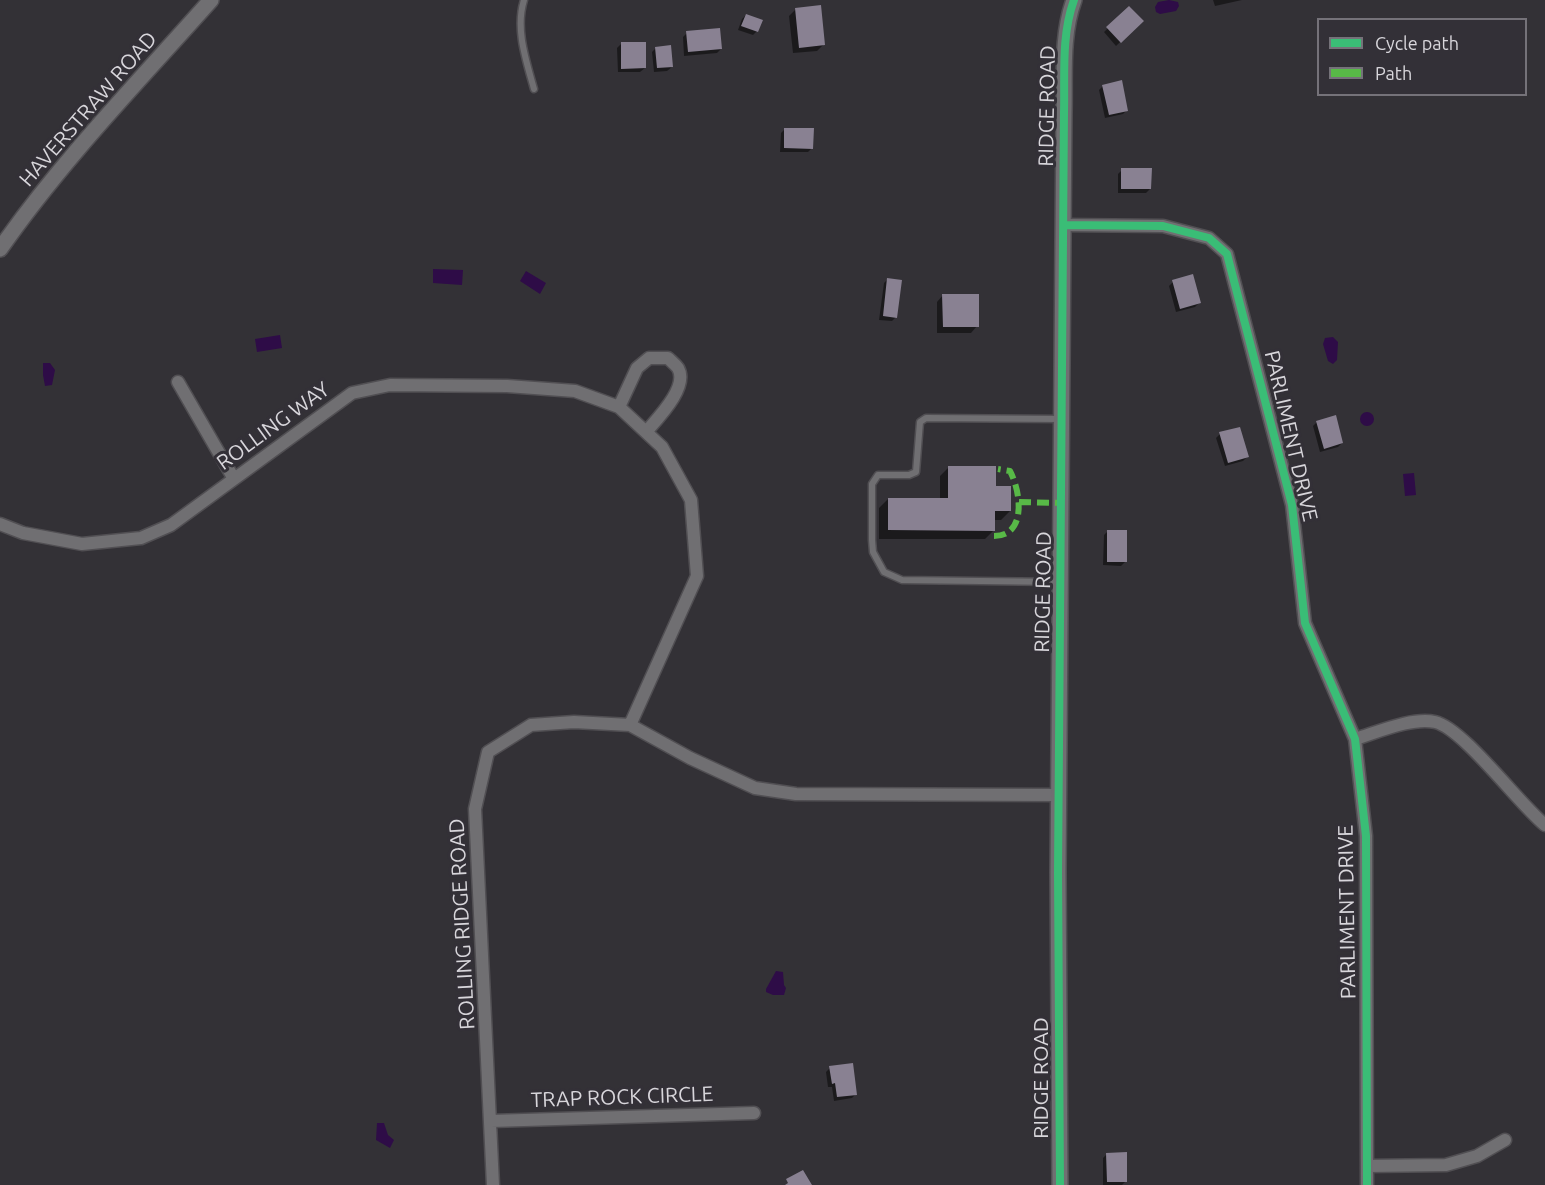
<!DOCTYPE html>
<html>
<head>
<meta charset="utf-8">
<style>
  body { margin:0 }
  #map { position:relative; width:1545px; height:1185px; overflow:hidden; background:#333136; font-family:Ubuntu,sans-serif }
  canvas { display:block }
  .legend { position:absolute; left:1317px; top:18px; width:210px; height:78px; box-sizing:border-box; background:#333037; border:2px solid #757279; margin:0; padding:8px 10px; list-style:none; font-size:18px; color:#d8d6db }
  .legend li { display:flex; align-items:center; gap:12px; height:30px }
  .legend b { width:30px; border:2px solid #757279 }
</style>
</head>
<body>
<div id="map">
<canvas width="1545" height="1185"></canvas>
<ul class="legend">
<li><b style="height:8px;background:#3abd76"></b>Cycle path</li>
<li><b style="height:8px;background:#58b947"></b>Path</li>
</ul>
</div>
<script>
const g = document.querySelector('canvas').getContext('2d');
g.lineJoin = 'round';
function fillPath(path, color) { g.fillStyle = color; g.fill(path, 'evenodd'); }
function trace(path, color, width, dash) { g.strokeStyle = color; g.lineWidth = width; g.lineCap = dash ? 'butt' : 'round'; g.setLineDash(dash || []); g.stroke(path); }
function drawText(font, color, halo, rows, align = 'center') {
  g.font = font + ' Ubuntu,sans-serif'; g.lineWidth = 6; g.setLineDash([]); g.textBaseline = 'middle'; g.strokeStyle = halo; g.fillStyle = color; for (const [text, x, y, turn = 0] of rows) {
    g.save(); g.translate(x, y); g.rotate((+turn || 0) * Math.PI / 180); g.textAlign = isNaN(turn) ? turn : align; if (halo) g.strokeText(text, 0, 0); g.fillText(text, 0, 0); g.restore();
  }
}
fillPath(new Path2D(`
  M1169,0L1178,2L1179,6L1176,11L1160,14L1156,12L1155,7L1158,2Z
  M433,269L463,270L462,285L433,283Z
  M526,271L546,283L540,294L520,281Z
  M280,335L282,348L257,352L255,339Z
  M1333,337L1338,342L1337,360L1333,364L1328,361L1323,344L1325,338Z
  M43,363H50L55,370L52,385L45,386L43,375Z
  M1360 419a7 7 0 1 1 14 0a7 7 0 1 1-14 0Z
  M1414,473L1416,495L1405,496L1403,474Z
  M776,971L783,972L784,985L786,988L784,995H773L766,992V989Z
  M377,1123H384L388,1135L394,1140L390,1148L376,1140Z`), '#2e0c47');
fillPath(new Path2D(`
  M1213,0H1242L1215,6Z
  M1129,8L1142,21L1116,46L1104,32Z
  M796,9L824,44L817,51L793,53L789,16Z
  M746,15L757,31L753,35L738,30L742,19Z
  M687,33L721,49L717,53L684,56L683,37Z
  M621,44L645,68L640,72H618L617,48Z
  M656,48L672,67L667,71L654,72L652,52Z
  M1103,86L1127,110L1123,114L1105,118L1099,90Z
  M785,129L812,148L808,152H780L781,133Z
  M1122,170L1150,189L1146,193H1118V174Z
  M888,279L896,317L892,321L879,320L884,283Z
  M1173,282L1199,303L1195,307L1176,312L1169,286Z
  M943,295L977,326L971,333H937V302Z
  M1317,422L1342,443L1338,447L1320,452L1313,426Z
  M1220,434L1247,457L1243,461L1225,466L1216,438Z
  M949,467L995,488L1010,511L1001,520H994V530L985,539H879V508L888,499H940V476Z
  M1108,531L1125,562L1121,566L1103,565L1104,535Z
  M830,1068L856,1094L852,1098L834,1101L832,1087H828L826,1072Z
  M1107,1154L1126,1181L1122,1185H1103V1158Z`), '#0007');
fillPath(new Path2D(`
  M821,5L825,45L799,48L795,8Z
  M1129,6L1144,21L1121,43L1106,27Z
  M746,14L763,20L758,32L741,26Z
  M720,28L722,49L688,52L686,31Z
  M621,42H646V68L621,69Z
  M671,45L673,67L657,68L655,47Z
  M1122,80L1128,111L1109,115L1102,85Z
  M784,128H814L813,149L784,148Z
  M1121,168H1152L1151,189H1121Z
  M1193,274L1201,303L1180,309L1172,280Z
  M887,278L902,280L897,318L883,316Z
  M942,294H979V327H943Z
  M1336,415L1343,443L1324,449L1316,421Z
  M1240,427L1249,457L1228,463L1219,432Z
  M948,466H996V486H1011V511H995V531L888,530V498H948Z
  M1107,530H1127V562H1107Z
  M853,1063L857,1095L837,1097L835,1083L832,1084L829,1066Z
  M1127,1152V1182H1107L1106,1153Z
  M803,1170L812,1185H785L788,1183L786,1179Z`), '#898192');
const service = new Path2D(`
  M524,0C515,29 526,60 534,89
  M1059,582L902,580L884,572L873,552L872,540V484L878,475H909L916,472L920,422L926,418L1062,419`);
const minor = new Path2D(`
  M1064,225L1163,226L1209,238L1227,254L1292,505L1305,623L1355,739L1366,836L1367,1185
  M178,382L234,479
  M619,407L637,368L649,358H668C671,361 675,364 678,368C689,387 658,418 646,432
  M0,524L23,533L82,544L141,538L171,525L352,393L390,385L507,386L575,391L619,407L662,447L691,500L697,576L630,725
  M1355,739C1378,732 1412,717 1435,722C1463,728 1519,804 1545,825
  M491,1121L754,1113
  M1367,1166L1446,1165L1477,1156L1505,1140
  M493,1185L475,809L488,752L531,725L574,722L630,725L690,758L755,788L796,794L1059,795`);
const tertiary = new Path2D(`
  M0,249C62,160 139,81 211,0
  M1060,1185L1058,872L1064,113C1065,75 1061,36 1074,0`);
trace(service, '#514f53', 9);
trace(minor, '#514f53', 15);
trace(tertiary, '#514f53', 18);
trace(service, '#706f72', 6);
trace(minor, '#706f72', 12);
trace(tertiary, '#706f72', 15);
trace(new Path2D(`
  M1019,502L1062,503
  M994,536C1027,536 1021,492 1010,471L998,469`), '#58b947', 6, [12, 6]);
trace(new Path2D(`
  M1064,225L1163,226L1209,238L1227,254L1292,505L1305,623L1355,739L1366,836L1367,1185
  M1060,1185L1058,872L1064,113C1065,75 1061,36 1074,0`), '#3abd76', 8);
drawText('21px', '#d8d6db', '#333037', [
  ["RIDGE ROAD",1047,106,-89],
  ["HAVERSTRAW ROAD",88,109,-49],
  ["ROLLING WAY",273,426,-36],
  ["PARLIMENT DRIVE",1291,436,77],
  ["RIDGE ROAD",1043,592,-89],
  ["PARLIMENT DRIVE",1347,912,-91],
  ["ROLLING RIDGE ROAD",462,924,-93],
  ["RIDGE ROAD",1041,1078,-90],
  ["TRAP ROCK CIRCLE",622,1097,-2]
]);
</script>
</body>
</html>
